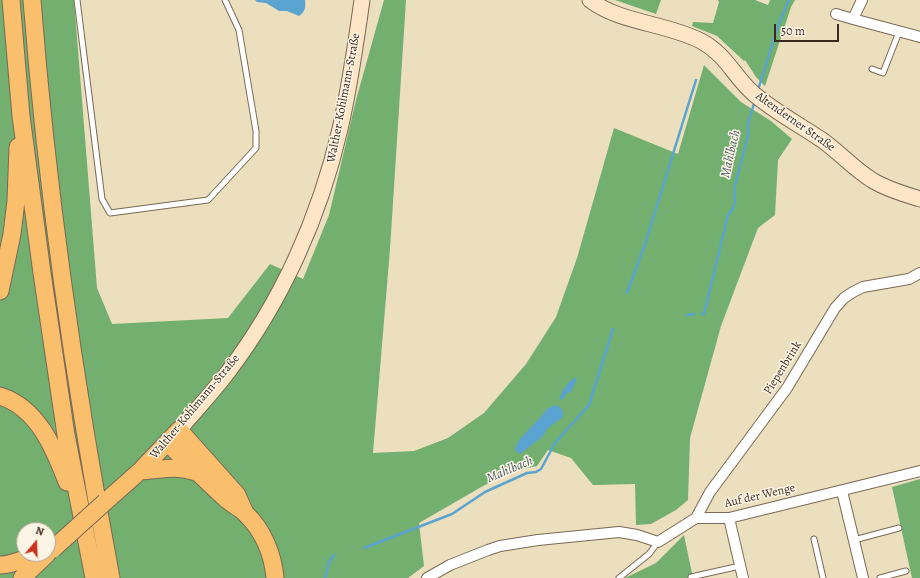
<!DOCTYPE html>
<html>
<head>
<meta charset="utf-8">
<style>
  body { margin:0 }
  #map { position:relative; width:920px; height:578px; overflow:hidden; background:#ecdfbd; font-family:Alegreya,serif }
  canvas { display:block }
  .north { position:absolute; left:16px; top:522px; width:40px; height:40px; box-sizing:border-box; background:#fcf5e5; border:1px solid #afa495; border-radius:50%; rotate:19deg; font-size:11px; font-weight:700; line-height:16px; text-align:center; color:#3b2a1e }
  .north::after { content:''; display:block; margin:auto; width:14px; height:18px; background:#c8321e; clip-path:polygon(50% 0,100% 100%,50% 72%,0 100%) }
  .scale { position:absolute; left:774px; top:24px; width:65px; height:18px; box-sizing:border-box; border:2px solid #3b2a1e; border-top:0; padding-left:5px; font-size:12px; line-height:14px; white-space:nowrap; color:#3b2a1e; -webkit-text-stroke:3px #fcf5e5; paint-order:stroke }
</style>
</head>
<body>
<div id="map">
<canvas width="920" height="578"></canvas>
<div class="north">N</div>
<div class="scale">50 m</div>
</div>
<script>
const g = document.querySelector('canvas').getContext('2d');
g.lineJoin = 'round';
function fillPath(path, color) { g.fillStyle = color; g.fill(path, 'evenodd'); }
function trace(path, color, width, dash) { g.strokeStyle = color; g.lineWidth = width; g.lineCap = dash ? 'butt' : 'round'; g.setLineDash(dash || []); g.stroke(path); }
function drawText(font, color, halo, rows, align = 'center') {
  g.font = font + ' Alegreya,serif'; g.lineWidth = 3; g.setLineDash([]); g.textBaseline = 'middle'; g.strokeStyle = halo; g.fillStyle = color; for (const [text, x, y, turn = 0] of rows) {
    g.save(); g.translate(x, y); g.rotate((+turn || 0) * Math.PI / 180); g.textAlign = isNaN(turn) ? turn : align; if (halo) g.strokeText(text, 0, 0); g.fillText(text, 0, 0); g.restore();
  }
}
fillPath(new Path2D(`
  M0,0H74L97,288L112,324L228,318L270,264L303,279L329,215L356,100L384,0H406L390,249L373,453L414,451L448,438L484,413L526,364L556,317L577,258L614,128L678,154L704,65L741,102L771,121L792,139L778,160L775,215L758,228L721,326L690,438L688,500L676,510L651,524L636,525L635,484L593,485L571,458L548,450L537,466L514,471L483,486L419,523L424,566L408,578H0ZM24,530H48V554H24Z
  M615,0H661L656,14Z
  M718,0H755L768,5L770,0H795L791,7L765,86L756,77L745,60L744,61L717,36L692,26L693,22L713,23L719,2Z
  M920,479V578H912L892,487Z
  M684,535L693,578H625L656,563Z`), '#73af6e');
fillPath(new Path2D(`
  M255,0H305C306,7 305,12 299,16L287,11H279L266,3L257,2Z
  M575,378H577L571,392L567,393L562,400L559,399C562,392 568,380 575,378Z
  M555,405C562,408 564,410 563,417L548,428L542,437L520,454L517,452L515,449L520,439L544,413L547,409Z`), '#5ba4d2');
trace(new Path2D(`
  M758,90L778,26L789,0
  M627,293L645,244L696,80
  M702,314H704L728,215L733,208L735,201L734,189L748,135V124L755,100
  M687,315L694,314
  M364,548L452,514L485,492L527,473L536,472L541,469L555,443L589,405L613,329
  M325,578L329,562L334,555`), '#5ba4d2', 2.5);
const service = new Path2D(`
  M77,0L102,199L110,213L208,200L256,148V131L239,30L225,0
  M872,69L883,73L899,32
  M814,539L823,578
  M854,540L899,528
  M691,577L740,566
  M619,578L649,554L658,542
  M880,578L906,571`);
const minor = new Path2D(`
  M836,14L853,19L862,0
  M853,19L920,37
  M842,491L863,578
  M696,518L710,492L787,388L835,308L844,298L853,292L863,287L909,279L920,273
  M729,518L743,578
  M427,578L450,565L488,550L500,546L538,540L619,532L637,535L658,542L696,518H729L920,471`);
const secondary = new Path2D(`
  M590,0C620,23 666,23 701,41C727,55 734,77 754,94C775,112 800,125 822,140C839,152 855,170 872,180C886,189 904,194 920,199
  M179,430C195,411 213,392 228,372C282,301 320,216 340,129C350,86 356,43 362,0`);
const primary = new Path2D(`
  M168,443C186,462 206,480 225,498C231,504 239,507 245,513C263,530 273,554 275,578
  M140,471C161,470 176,465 196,472
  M105,502L140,471L179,430L237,495L245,513
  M22,578L47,554`);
const trunk = new Path2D(`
  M11,0L21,116L42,273L66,435L94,578
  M32,0C47,194 75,387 111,578
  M0,291L12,234L16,201L18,147
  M0,396C38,408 54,448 67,482
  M0,565C14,565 25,558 38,554`);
trace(service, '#796956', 7);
trace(minor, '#796956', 12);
trace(secondary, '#796956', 17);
trace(primary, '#796956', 19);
trace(trunk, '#796956', 19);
trace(service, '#fff', 5);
trace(minor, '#fff', 10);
trace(secondary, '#fde5c5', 15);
trace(primary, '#f9bf6d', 17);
trace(trunk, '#f9bf6d', 17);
const primaryBridge = new Path2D(`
  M53,549L105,502`);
trace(primaryBridge, '#796956', 19, []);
trace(primaryBridge, '#f9bf6d', 17);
drawText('12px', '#3b2a1e', '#fcf5e5', [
  ["Walther-Kohlmann-Straße",344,98,-79],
  ["Altenderner Straße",795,122,35],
  ["Piepenbrink",783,368,-58],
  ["Walther-Kohlmann-Straße",195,407,-50],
  ["Auf der Wenge",760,496,-13]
]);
drawText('italic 13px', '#485b66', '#fcf5e5', [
  ["Mahlbach",731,154,-77],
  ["Mahlbach",510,470,-23]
]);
</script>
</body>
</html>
